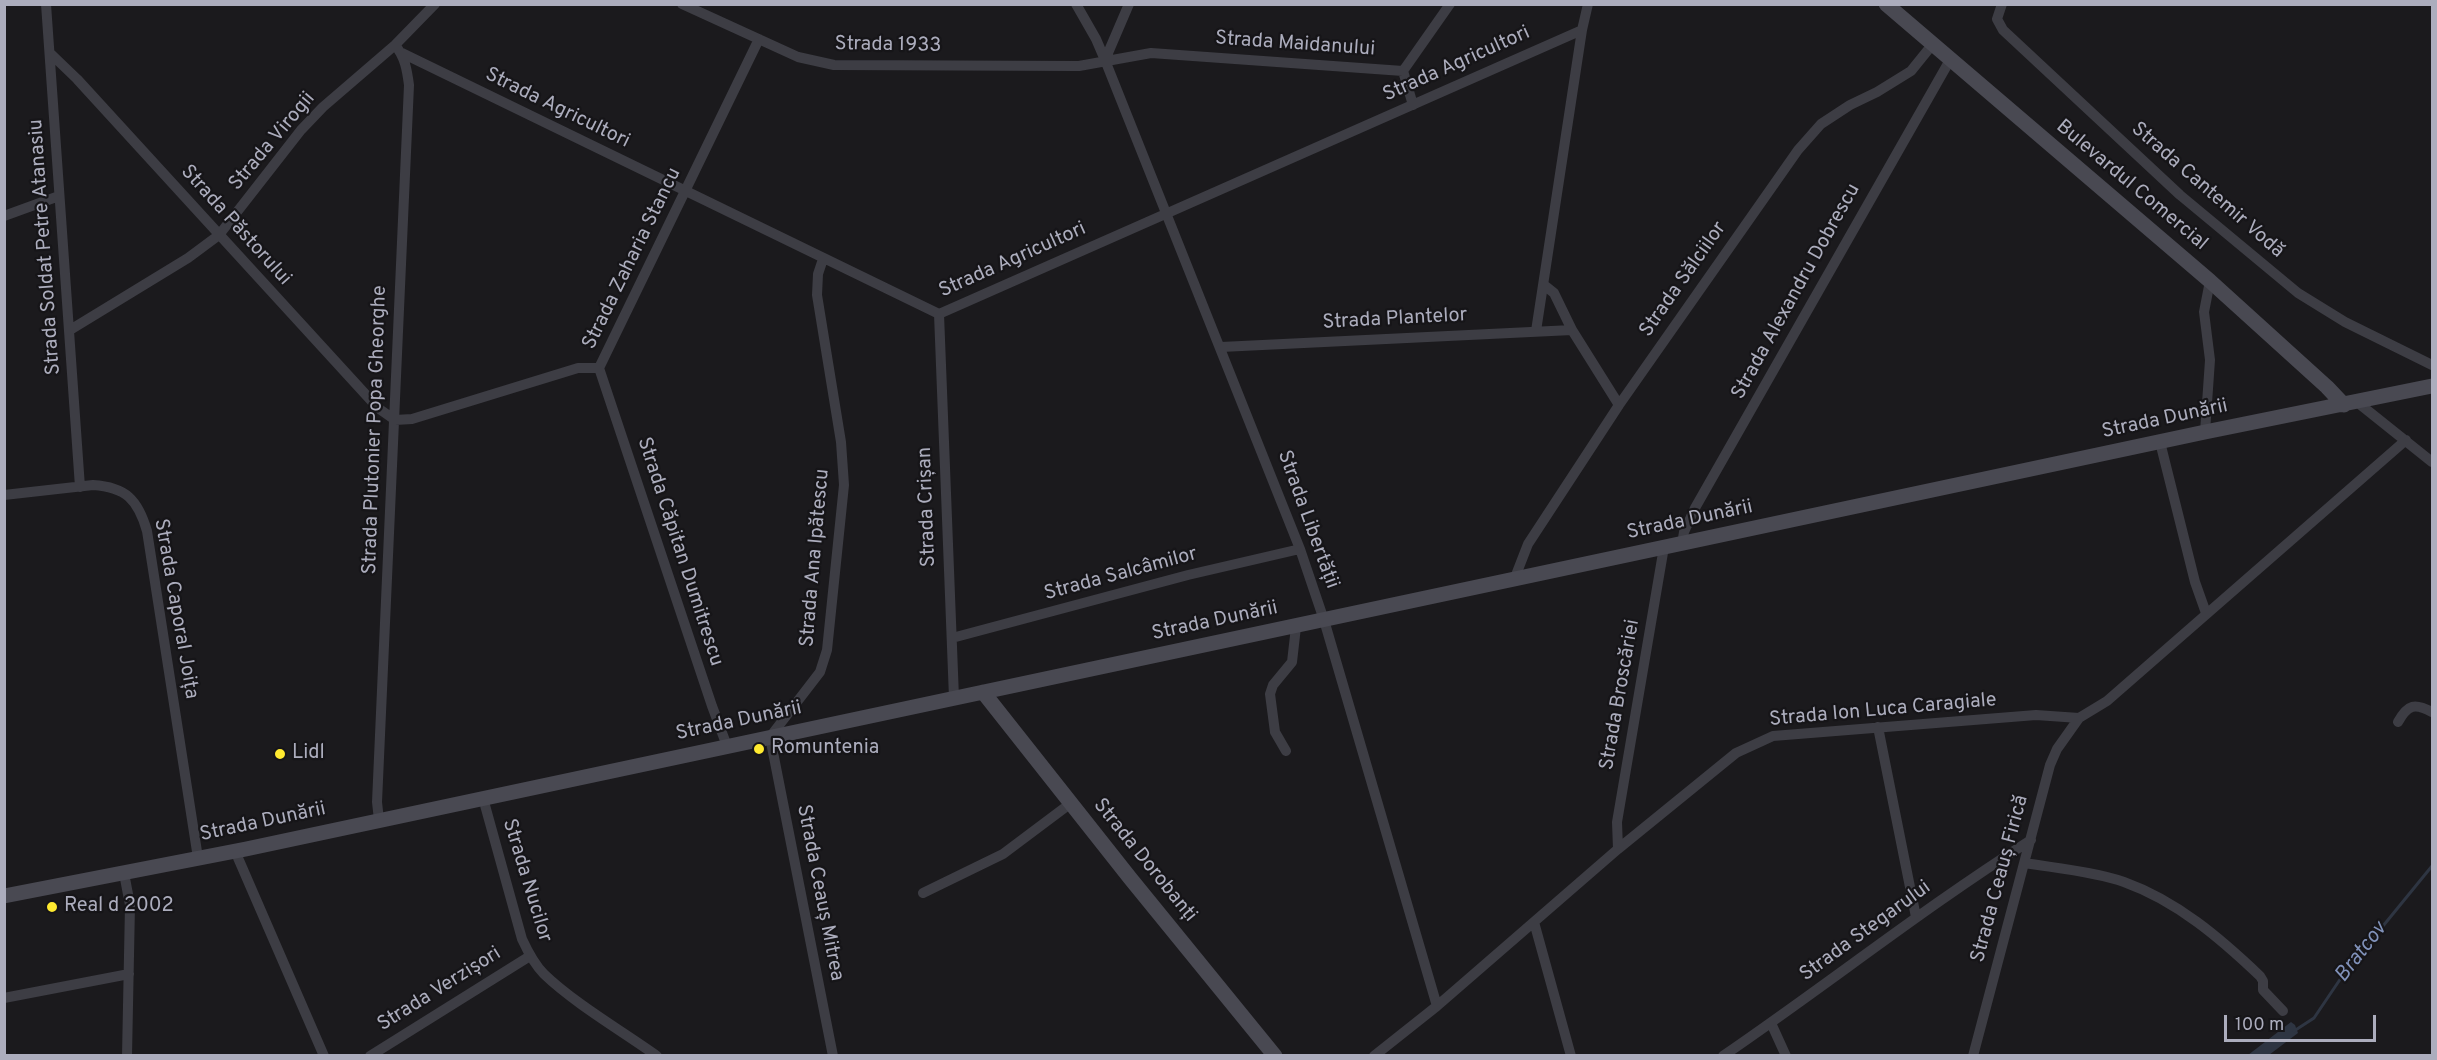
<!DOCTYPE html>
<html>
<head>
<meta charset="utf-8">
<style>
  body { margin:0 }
  #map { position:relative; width:2437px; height:1060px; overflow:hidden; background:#1b1a1d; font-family:Overpass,sans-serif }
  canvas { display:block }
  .frame { position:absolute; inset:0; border:6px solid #acadbd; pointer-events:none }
  .scale { position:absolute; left:2224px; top:1015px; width:152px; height:27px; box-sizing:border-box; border:3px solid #acadbd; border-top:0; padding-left:8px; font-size:18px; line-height:21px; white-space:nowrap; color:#acadbd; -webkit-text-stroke:4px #161518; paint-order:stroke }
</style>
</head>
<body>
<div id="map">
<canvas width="2437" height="1060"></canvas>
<div class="frame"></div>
<div class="scale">100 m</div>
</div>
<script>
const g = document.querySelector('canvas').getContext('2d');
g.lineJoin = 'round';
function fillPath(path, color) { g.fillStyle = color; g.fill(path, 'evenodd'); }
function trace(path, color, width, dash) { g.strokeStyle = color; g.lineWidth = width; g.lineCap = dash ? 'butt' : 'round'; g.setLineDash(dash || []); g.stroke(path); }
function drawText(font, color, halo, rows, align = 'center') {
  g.font = font + ' Overpass,sans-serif'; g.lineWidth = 4.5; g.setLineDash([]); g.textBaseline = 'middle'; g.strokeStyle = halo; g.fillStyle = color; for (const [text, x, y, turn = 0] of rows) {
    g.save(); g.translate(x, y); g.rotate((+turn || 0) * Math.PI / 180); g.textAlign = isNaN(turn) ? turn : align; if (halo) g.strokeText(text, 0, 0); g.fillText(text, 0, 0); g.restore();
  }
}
fillPath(new Path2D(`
  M2291,1022L2295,1025L2298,1033L2269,1055H2248Z`), '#2e3542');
trace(new Path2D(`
  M2294,1031L2314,1018L2343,975L2432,866`), '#2e3542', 3);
trace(new Path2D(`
  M46,4L80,487
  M682,4L798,57L834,65L1079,66L1151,53L1403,71L1450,4
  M1076,4L1096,39L1105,60L1300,549L1324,620L1437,1006
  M2002,4L1997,19L2003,30L2180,195L2298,293L2345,322L2432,365
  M402,53L939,314L1582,30
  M51,54L77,79L378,408L395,420L412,419L578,368H599
  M1105,60L1129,4
  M1403,71L1413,105
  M4,216L59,196
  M823,259L818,274L817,295L841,442L844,485L827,650L820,672L770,737L833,1056
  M1544,285L1554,293L1572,330L1619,405
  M939,314L954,698
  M70,330L188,258L219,235L301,130L323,107L395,45L435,4
  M1536,331L1582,30L1588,4
  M1221,347L1572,330
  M599,368L712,706L727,746
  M599,368L759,39
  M2357,402L2432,462
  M2205,432L2210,360L2204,312L2210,281
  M2160,442L2195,582L2206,613
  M4,495L93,485C126,487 138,500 147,531L198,858
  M1682,544L1684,532L1695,508L1950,60
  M1514,580L1528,544L1619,405L1798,150L1821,124L1850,105L1877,92L1911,71L1932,45
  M952,638L1188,575L1300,549
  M2398,722C2408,704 2415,703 2432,712
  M1878,727L1916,917
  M1286,751L1275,732L1270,694L1273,685L1292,662L1296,627
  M483,798L522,939C528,952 534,964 544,974C574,1003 622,1031 657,1056
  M379,820L377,802L409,85C407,70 405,57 395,45
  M1618,849L1617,822L1664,547
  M235,851L324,1056
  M2025,863C2055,868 2096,872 2124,882C2177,901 2220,938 2260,976L2263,981V990L2283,1011
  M124,873L130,905L127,1056
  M923,893L1003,854L1071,803
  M1534,922L1571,1056
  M4,998L129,974
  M1771,1023L1786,1056
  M370,1056L530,956
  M1374,1056L1437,1006L1618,849L1736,753L1773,736L2036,715L2079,718L2107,701L2406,440
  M1723,1056C1827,985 1925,907 2031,840
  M1973,1056L2050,765L2057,749L2079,718`), '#3d3d44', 10);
trace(new Path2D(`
  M1886,4L2210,281L2327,387L2344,405
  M983,692L1130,878L1275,1056
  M4,896L246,849L2205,432L2432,386`), '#494952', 15);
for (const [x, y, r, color] of [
  [759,749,6,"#ffea30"],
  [280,754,6,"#ffea30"],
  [52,907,6,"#ffea30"]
]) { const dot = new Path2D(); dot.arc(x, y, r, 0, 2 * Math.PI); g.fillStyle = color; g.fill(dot); trace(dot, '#161518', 2); }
drawText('20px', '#acadbd', '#161518', [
  ["Strada Maidanului",1295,45,4],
  ["Strada 1933",888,46,1],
  ["Strada Agricultori",1457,65,-24],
  ["Strada Agricultori",557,109,26],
  ["Strada Virogii",273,142,-50],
  ["Bulevardul Comercial",2131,186,40],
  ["Strada Cantemir Vodă",2207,191,41],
  ["Strada Păstorului",235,226,48],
  ["Strada Soldat Petre Atanasiu",46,247,-94],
  ["Strada Zaharia Stancu",633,259,-64],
  ["Strada Agricultori",1013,261,-24],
  ["Strada Sălciilor",1684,280,-55],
  ["Strada Alexandru Dobrescu",1797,292,-61],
  ["Strada Plantelor",1395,320,-3],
  ["Strada Dunării",2165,420,-12],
  ["Strada Plutonier Popa Gheorghe",376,430,-88],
  ["Strada Crișan",928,507,-92],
  ["Strada Libertății",1307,520,70],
  ["Strada Dunării",1690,521,-12],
  ["Strada Căpitan Dumitrescu",679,552,72],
  ["Strada Ana Ipătescu",816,558,-85],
  ["Strada Salcâmilor",1121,575,-15],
  ["Strada Caporal Joița",175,609,80],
  ["Strada Dunării",1215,622,-12],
  ["Strada Broscăriei",1621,695,-80],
  ["Strada Ion Luca Caragiale",1883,711,-5],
  ["Strada Dunării",739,722,-12],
  ["Strada Dunării",263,823,-12],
  ["Strada Dorobanți",1144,861,51],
  ["Strada Ceauș Firică",2001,879,-75],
  ["Strada Nucilor",526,881,73],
  ["Strada Ceauș Mitrea",819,893,79],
  ["Strada Stegarului",1866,932,-36],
  ["Strada Verzișori",440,990,-32]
]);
drawText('20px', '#acadbd', '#161518', [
  ["Romuntenia",771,749],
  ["Lidl",292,754],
  ["Real d 2002",64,907]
], 'left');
drawText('italic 21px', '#8192ba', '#161518', [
  ["Bratcov",2362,953,-52]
]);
</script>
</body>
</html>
